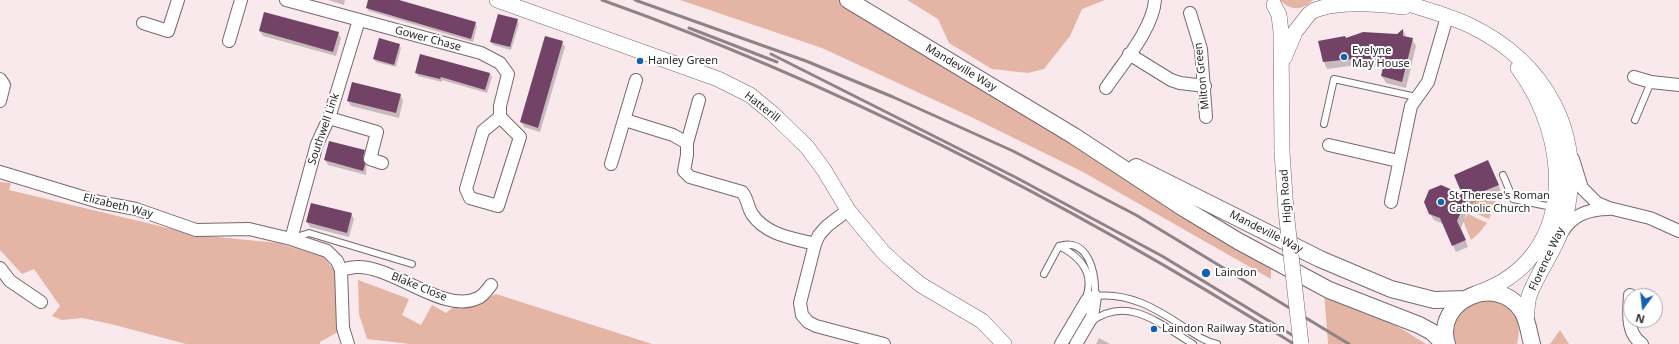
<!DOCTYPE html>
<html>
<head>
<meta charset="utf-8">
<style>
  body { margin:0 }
  #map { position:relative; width:1679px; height:344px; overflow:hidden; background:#f9e9ed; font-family:"Noto Sans",sans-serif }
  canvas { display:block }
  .north { position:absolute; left:1623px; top:288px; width:40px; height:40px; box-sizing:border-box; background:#fff; border:1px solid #aba9a9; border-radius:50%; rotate:195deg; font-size:11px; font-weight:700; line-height:16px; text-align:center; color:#2d2729 }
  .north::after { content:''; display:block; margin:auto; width:14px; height:18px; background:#1361af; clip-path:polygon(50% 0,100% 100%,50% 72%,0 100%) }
</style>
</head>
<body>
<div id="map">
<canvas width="1679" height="344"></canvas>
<div class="north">N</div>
</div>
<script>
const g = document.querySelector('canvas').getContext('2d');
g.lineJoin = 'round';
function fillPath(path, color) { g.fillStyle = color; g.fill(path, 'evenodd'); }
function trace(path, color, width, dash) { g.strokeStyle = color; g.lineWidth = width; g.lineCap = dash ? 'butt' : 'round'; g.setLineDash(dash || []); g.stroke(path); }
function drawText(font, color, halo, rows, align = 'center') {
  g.font = font + ' "Noto Sans",sans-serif'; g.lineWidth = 4; g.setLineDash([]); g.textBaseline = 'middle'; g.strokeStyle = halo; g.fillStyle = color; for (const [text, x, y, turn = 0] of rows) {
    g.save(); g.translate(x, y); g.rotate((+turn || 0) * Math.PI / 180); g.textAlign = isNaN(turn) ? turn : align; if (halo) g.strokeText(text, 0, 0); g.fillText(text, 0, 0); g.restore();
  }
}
fillPath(new Path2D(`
  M680,0H848L1271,264V279L1083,172L967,115L822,48Z
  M907,0H1105L1082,9L1070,36L1044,69L1028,73L992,69L949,43L938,19Z
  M1280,0H1313C1303,11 1290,11 1280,0Z
  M0,182L11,183L9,190L197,235L278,243L323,257L335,271L338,332L320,342V344H186L111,324L82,318L62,320L52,316L60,306L34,269L22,274L0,250Z
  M1494,192L1498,194L1489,219L1470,211L1469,202Z
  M1468,214L1487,223L1479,233L1471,240L1463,221Z
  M358,280L409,299L402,315L421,325L432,305L446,313L452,308L468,307L496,294L652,344H410L367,339L359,314Z
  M1324,292L1402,329L1426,344H1328Z
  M1485,299C1510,303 1524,318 1517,344H1456C1448,316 1462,308 1485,299Z
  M1560,330L1569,344H1550Z`), '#e4b4a4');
fillPath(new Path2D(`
  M328,0H345L344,5Z
  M369,0H398L475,23L477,26L473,42L369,11L367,8Z
  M265,13L338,33L341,38L336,56L263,36L260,31Z
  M517,20L519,24L511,50L493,45L491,41Z
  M1403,30L1407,38L1412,39L1416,46L1406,88L1386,83L1382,76V66L1368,67L1365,64L1327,69L1324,62L1319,42L1397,35Z
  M562,42L565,47L540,132L524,127L521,122Z
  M399,45L401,48L396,67L376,62L374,59Z
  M416,73H490L492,77L487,93L442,80V82L418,76Z
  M400,95L403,100L399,118L351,106L348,101Z
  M364,151L367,156L366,175L328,165L325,160Z
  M1488,161L1501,191L1470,204L1461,228L1468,247L1456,252L1443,224L1434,220L1430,214L1464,196Z
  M351,214L354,219L349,237L310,227L307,222Z
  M1099,338L1110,344H1096Z`), '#0003');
fillPath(new Path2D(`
  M368,0H399L476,22L471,39L366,8Z
  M264,12L339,32L333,52L259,31Z
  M498,14L518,19L510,47L490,42Z
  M1403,29V36L1413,38L1402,82L1381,76L1383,68H1380L1382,59L1363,61L1362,58L1323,62L1318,41L1345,36L1346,38L1363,32L1397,34Z
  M545,36L563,41L538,128L520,122Z
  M379,38L400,44L394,65L373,59Z
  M420,54L490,73L485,90L441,77L440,79L415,73Z
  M352,82L401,94L396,113L347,101Z
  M329,141L365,150L363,157L365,165L363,171L324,160Z
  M1488,160L1499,185L1467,198L1457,221L1466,240L1452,246L1440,218L1429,214L1424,202L1429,190L1441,185L1462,194L1454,175Z
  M311,203L352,213L347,233L306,222Z`), '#724367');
const service = new Path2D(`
  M1635,120L1651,82
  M1324,124L1334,79L1416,97
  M1503,175L1513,199L1552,207
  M293,238L309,233L412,264
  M1059,246C1081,257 1096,274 1085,300
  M1044,274L1059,246C1089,237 1096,274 1095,296C1128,292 1155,308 1181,325C1193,333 1203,341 1217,344
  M1091,322C1128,294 1161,325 1193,344`);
const minor = new Path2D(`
  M286,0L481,53L500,63L508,74L500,106V117L520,137L498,206L470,198L466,189L483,131L500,117
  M1190,13L1201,49L1206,117
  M143,23L168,31L178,0
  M229,41L241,0
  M1129,54L1171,80L1180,83L1205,86
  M1634,77L1651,82L1679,85
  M0,79L4,85L0,101
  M1106,88C1122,64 1153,29 1155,0
  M329,118L377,132L370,159L382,163
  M625,120L673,135L687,143V155L684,171L690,177L742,192C748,199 747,206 752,214C766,235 792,238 815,244
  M687,143L699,100
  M1329,145L1398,161
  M1573,159L1582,188L1597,203L1609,208L1650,218L1679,231
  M611,164L636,80
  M0,172L99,202L136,209L196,230L249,229L291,239L327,251L337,261L341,270L343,328L348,344
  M1391,202L1411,106L1428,82L1447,17
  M848,210L827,226L819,235L815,244L800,303L802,315L808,322L816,326L884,344
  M1563,231C1573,214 1590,209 1609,209
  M291,239L317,144L329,118L359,20
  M0,268L10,281L41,302
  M341,270C346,269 352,267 356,267C393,265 444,315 478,298C483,296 488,289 491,285
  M1630,295C1629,312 1626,333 1642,344
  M1061,344L1087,300L1095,296L1092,317L1076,344`);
const tertiary = new Path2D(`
  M497,0L718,79L750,95L773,114L807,147L824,170L848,210L883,252L898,266L921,285L982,321L1004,344
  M1394,0C1419,7 1445,14 1469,25C1546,62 1586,134 1565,219C1558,247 1539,269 1529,296C1527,304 1527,312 1526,320
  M1274,5L1279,15L1281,32L1282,152
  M1313,11C1337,0 1378,4 1404,7
  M1284,58L1295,32L1309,14
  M1477,293C1578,259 1572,140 1518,68`);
const secondary = new Path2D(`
  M848,0L1074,136L1185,209L1238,241L1329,290L1419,325L1432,332L1444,344
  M1136,167L1320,259L1391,289L1434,300L1465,299
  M1447,344C1433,301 1497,272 1522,311C1528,321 1529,334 1532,344`);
trace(service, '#77696d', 8);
trace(minor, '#77696d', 14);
trace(tertiary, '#77696d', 16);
trace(secondary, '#77696d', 18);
trace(service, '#fff', 6);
trace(minor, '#fff', 12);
trace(tertiary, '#fff', 15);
trace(secondary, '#fff', 16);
trace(new Path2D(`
  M602,0C844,86 1076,207 1294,344
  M635,0L806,61L893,97L1013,151L1136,215L1349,344
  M689,28L777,62
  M771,54L1015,177L1162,256L1307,344`), '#8e8386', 3);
const tertiaryBridge = new Path2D(`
  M1282,152L1286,211L1301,344`);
trace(tertiaryBridge, '#77696d', 16, []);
trace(tertiaryBridge, '#fff', 15);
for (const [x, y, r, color] of [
  [1344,57,4,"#1361af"],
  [640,61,4,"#1361af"],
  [1441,202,4,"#1361af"],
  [1206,273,5,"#1361af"],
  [1154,329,4,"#1361af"]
]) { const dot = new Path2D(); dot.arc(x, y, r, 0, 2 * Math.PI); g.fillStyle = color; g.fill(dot); trace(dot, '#fff', 1.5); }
drawText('11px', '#2d2729', '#fff', [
  ["Gower Chase",428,39,15],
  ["Mandeville Way",961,68,31],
  ["Milton Green",1202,76,-96],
  ["Hatterill",762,107,38],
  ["Southwell Link",324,129,-71],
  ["High Road",1286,196,-94],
  ["Elizabeth Way",118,206,14],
  ["Mandeville Way",1266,232,27],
  ["Florence Way",1547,259,-65],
  ["Blake Close",419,287,22]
]);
drawText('11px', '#2d2729', '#fff', [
  ["Evelyne",1352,51],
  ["May House",1352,64],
  ["Hanley Green",648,61],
  ["St Therese's Roman",1449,196],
  ["Catholic Church",1449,209],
  ["Laindon",1215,273],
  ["Laindon Railway Station",1162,329]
], 'left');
</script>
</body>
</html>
